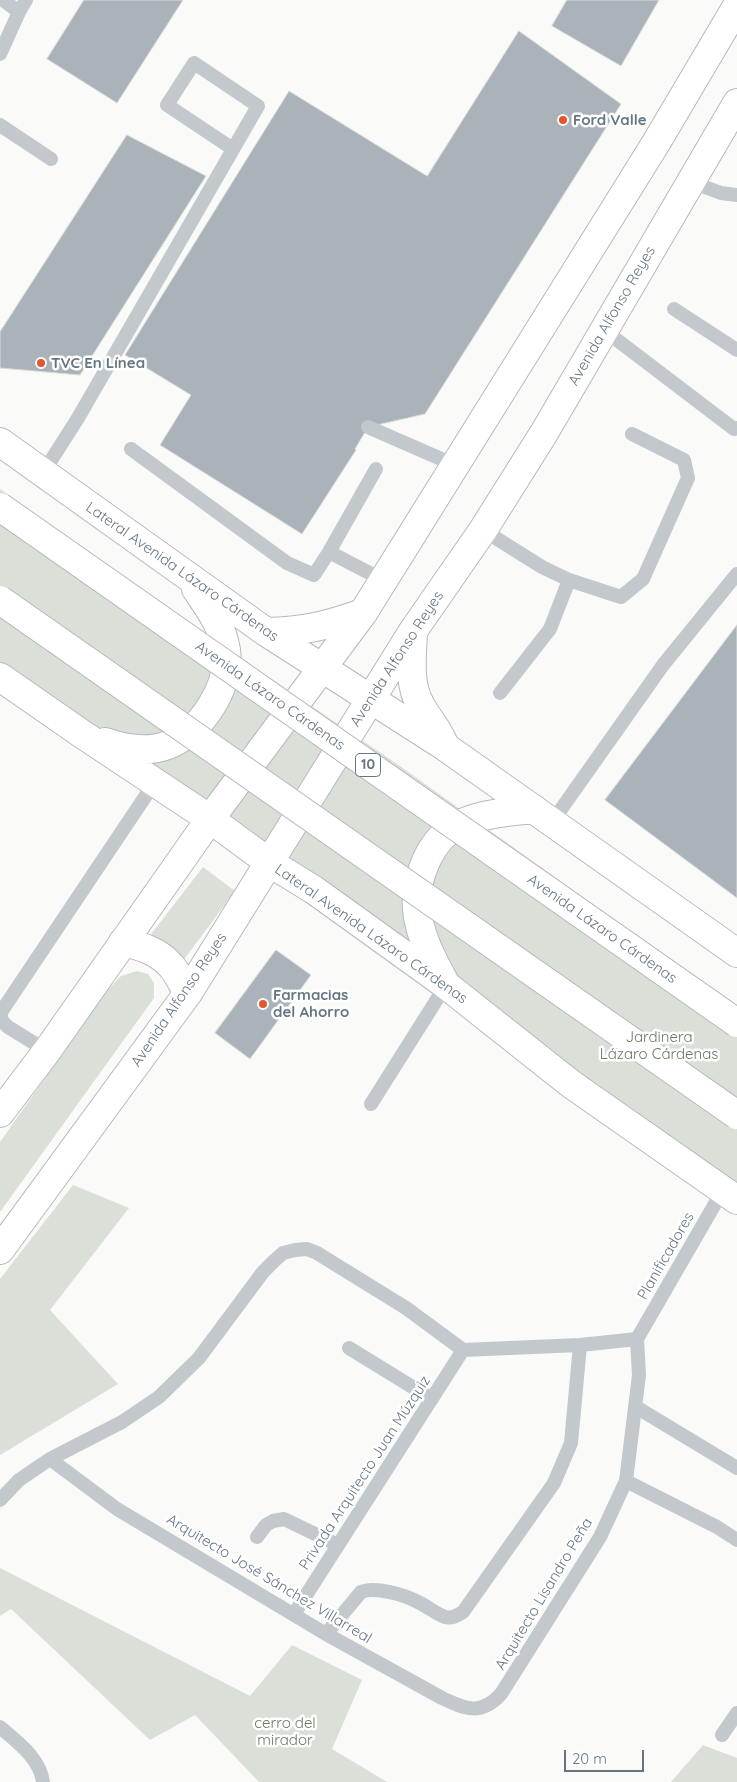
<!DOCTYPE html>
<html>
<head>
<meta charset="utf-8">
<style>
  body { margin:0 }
  #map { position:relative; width:737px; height:1782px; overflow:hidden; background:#fafaf8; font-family:Quicksand,sans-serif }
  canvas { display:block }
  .scale { position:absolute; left:564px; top:1750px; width:80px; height:22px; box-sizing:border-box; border:2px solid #657683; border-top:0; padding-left:6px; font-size:15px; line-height:18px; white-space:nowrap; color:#657683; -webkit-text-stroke:4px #fff; paint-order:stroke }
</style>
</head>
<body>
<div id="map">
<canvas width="737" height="1782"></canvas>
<div class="scale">20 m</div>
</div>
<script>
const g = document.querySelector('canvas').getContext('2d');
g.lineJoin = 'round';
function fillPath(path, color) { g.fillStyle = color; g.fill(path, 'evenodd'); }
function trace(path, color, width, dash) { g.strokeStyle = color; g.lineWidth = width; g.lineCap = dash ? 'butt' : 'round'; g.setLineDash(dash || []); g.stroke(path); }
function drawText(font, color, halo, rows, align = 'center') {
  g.font = font + ' Quicksand,sans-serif'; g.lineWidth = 5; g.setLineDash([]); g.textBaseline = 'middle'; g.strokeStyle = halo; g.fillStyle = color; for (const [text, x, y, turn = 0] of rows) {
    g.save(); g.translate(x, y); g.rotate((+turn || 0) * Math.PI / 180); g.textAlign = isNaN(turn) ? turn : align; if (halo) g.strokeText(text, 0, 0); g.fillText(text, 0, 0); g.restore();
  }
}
fillPath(new Path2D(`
  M0,489L202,632L400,766L737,1008V1194L0,668Z
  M203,867L235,891L180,965L145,942Z
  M137,971L148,974L154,983V998L0,1212V1142L104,994L121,976Z
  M73,1185L129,1208L50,1310L118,1384L0,1455V1279Z
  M0,1568L250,1696L292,1645L362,1680L332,1749L387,1782H259L195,1715L150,1740L11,1609L0,1616Z
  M703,1745L737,1758V1782H671Z`), '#dadfd7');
const building = new Path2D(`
  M84,0H183L117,103L47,59Z
  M567,0H659L621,66L552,26Z
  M519,31L621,104L425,414L368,427L355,449L356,450L302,534L160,445L191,395L125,355L289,91L427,176Z
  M127,135L206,176L80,375L0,368V332Z
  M737,625V898L605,800Z
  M276,950L311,975L250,1059L215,1033Z`);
fillPath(building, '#aab3b9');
trace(building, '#dcdcda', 1);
const secondary = new Path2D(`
  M0,442L266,632L444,746L737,953
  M266,632C305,631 326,626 363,613
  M413,633C412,657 408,684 421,706C428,719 437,728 443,742
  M0,677L82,734L210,819L270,863L314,890L446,985L571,1084L737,1200
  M105,742C125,749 147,753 168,745C201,732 231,686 226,650C222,625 210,610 196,589
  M123,942C140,946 159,951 171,966C178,973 182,984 188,993
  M444,981C433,961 422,940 418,917C412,883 429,837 462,823C485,813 509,812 534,809
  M0,1113L47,1051L210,819L363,613L656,143L737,6
  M0,1250L188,993L413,631L483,530L544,433L737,103`);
trace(secondary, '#b3babf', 30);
trace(new Path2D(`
  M3,0L19,12
  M0,54L19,12L26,0
  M0,125L51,159
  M691,182L721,193L737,195
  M674,309L737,350
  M604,330L734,429L737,428
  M368,427L455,465
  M131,449L287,563L314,575L329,552L383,580
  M43,473L78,418L258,106L194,63L167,105L233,149
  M483,530L542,567L569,580L550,629L500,693
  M329,552L376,469
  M569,580L621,597L643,579L688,478L684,460L632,434
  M552,822L663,665L737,574
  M47,1051L8,1027L1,1020V1012L155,782
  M371,1104L446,985
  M637,1339L723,1190
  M349,1348L432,1399
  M636,1407L737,1468
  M50,1459L117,1509L326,1634L442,1698C465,1709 481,1716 501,1694L600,1537L626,1481L639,1375L637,1339
  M626,1481L717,1527L737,1540
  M0,1500L19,1480L50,1459L122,1422L159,1397L199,1358L263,1272L275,1260L283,1253L295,1250L307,1249L317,1253L406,1308L463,1350L580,1345L637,1339
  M257,1537L266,1525L273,1521L284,1519L338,1545
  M294,1614L463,1350
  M326,1634L361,1592C375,1586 405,1595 418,1602C427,1606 436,1614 445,1617C452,1619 458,1615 463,1612L554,1483L571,1443L580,1345
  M0,1727C17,1742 40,1758 43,1782
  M722,1735L737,1713`), '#c3c8cc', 14);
trace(secondary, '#fff', 28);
const trunkBridge = new Path2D(`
  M0,507L737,1023
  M0,600L737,1115`);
trace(trunkBridge, '#b4b9bd', 30, []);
trace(trunkBridge, '#fff', 28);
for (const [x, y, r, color] of [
  [563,120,5,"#e4572e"],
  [41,363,5,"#e4572e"],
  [263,1004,5,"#e4572e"]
]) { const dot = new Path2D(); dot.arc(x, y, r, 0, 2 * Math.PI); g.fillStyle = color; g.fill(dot); trace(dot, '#fff', 2); }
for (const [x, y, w] of [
  [368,765,25]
]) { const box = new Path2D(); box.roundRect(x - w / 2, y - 11.5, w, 23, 4); g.fillStyle = '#fff'; g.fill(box); trace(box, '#657683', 1); }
drawText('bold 14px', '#657683', null, [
  ["10",368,765]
]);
drawText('bold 15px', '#657683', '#fff', [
  ["Ford Valle",573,120],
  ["TVC En Línea",51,363],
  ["Farmacias",273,995],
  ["del Ahorro",273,1012]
], 'left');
drawText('15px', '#657683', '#fff', [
  ["Avenida Alfonso Reyes",612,316,-60],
  ["Lateral Avenida Lázaro Cárdenas",182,572,35],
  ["Avenida Alfonso Reyes",397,659,-57],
  ["Avenida Lázaro Cárdenas",270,696,35],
  ["Avenida Lázaro Cárdenas",602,929,35],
  ["Lateral Avenida Lázaro Cárdenas",371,934,35],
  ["Avenida Alfonso Reyes",179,1000,-56],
  ["Planificadores",666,1256,-60],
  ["Privada Arquitecto Juan Múzquiz",365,1473,-57],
  ["Arquitecto José Sánchez Villarreal",269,1579,31],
  ["Arquitecto Lisandro Peña",544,1594,-59]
]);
drawText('15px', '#687a64', '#fff', [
  ["Jardinera",659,1037],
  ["Lázaro Cárdenas",659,1054],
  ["cerro del",285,1723],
  ["mirador",285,1740]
]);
</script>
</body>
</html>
